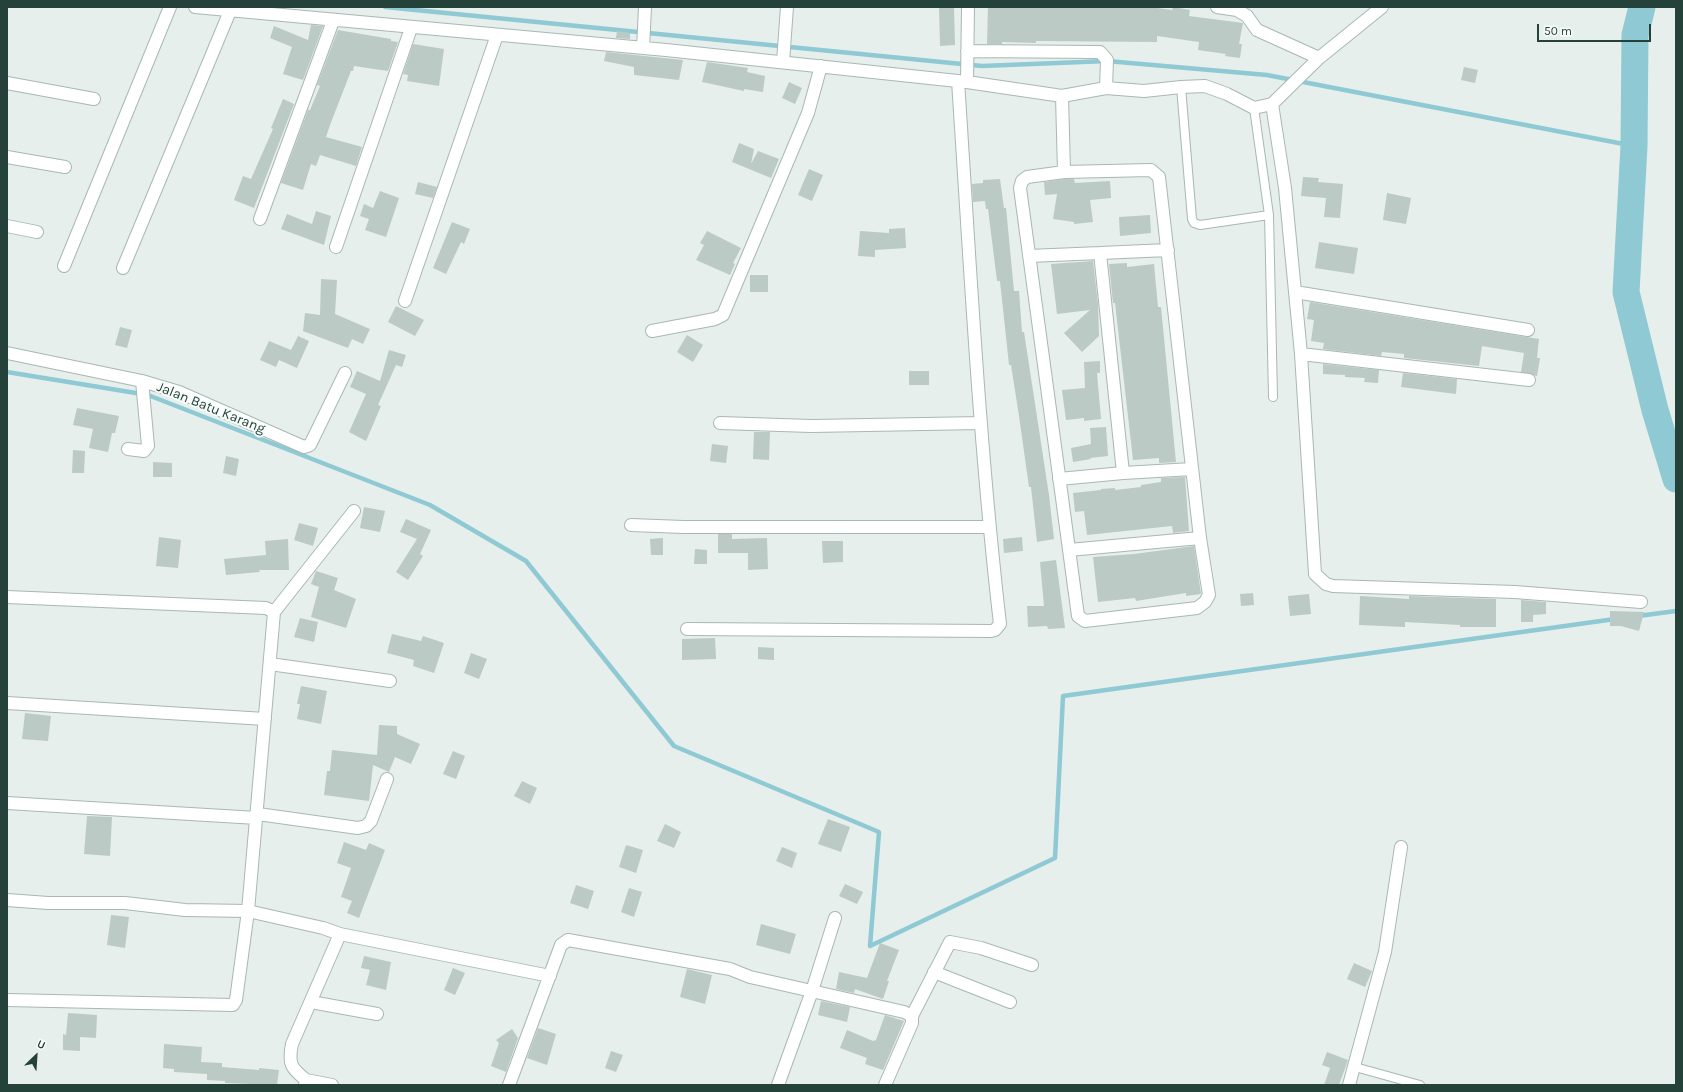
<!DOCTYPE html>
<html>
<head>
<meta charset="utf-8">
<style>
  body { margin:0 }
  #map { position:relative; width:1683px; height:1092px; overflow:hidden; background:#e6efeb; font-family:Karla,sans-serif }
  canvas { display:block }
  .frame { position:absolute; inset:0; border:8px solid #24423a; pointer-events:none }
  .north { position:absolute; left:16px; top:1036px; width:40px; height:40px; -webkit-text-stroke:3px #f7fbf9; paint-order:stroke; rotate:25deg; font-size:11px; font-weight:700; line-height:16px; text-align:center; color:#24423a }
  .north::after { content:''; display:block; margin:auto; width:14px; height:18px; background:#24423a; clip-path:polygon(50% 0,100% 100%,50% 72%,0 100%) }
  .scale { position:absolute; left:1537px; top:24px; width:114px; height:18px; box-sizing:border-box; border:2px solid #24423a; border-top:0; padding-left:5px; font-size:12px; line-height:14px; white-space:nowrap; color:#24423a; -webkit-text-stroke:3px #f7fbf9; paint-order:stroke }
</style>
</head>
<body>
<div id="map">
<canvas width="1683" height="1092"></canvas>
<div class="frame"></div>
<div class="north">U</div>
<div class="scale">50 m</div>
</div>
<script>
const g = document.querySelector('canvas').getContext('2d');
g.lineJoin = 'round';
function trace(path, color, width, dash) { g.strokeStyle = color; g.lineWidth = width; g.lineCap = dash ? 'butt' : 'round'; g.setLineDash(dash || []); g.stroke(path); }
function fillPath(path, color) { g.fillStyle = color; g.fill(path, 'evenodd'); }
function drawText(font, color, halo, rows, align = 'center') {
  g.font = font + ' Karla,sans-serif'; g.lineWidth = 4; g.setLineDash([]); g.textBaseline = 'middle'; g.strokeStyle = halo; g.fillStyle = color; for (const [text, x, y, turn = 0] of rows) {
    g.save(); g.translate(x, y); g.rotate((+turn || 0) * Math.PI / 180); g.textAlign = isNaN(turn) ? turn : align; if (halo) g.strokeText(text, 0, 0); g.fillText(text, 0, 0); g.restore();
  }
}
trace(new Path2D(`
  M385,7L982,66L1107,61L1267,75L1634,146
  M7,372L148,395L430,505L526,561L674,746L879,832L870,946L1055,858L1063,696L1615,619
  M1638,616L1676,611`), '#8ec9d4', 4.5);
trace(new Path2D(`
  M1642,7L1635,35L1634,146L1626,292L1655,410L1676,479`), '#8ec9d4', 27);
fillPath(new Path2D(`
  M939,7H954L955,45L940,46Z
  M988,7H1150L1172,10L1173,7L1190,10L1189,16L1243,23L1239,44H1242L1240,58L1225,56L1226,54L1198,50L1199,42L1157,36V42L1036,41V43L1002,42V44H987Z
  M311,25L323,26L303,80L283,74L292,47L270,38L274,26L308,40Z
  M338,30L391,39V41L398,42L388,71L354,66L353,71H351L330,125L326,137L362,147L356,166L320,155L316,166L311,164L303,190L281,183L308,110H310L320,86L317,85Z
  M617,31L630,33V39L616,38Z
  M413,44L444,49L439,86L407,81L408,75L403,74Z
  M606,52L683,60L679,80L634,75V67L604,61Z
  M707,62L748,68L747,72L765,76L763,92L744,89V91L702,82Z
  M1464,67L1478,70L1475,83L1461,80Z
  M789,82L802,88L795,104L782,98Z
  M283,99L294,104L254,208L234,200L243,176L251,179L273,129L271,128Z
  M739,143L754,149L751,164L758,151L779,159L771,178L732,162Z
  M809,169L823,175L812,201L798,195Z
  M1303,177L1319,178L1318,182L1343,184L1340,218L1324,217L1326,198L1301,196Z
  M1000,179L1004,208H1006L1007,218L1014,291H1019L1022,332H1024L1049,495L1054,539L1037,542L1031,487H1029L1019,416L1011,365H1009L1000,281H997L988,209H986L985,201L973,202L972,184L983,183V180Z
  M1065,179H1074L1075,183L1110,181L1111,198L1090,200L1093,222L1074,224V222L1053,219L1057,194L1045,195L1044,182Z
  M418,182L437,187L433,198L415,194Z
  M380,191L399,198L386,237L365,230L369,219L360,216L364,204L373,208Z
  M1387,193L1411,198L1406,224L1383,220Z
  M316,211L331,216L324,245L281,229L287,214L312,224Z
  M1150,215L1151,233L1120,236L1119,217Z
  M452,222L470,229L464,244L461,242L446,274L433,268Z
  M905,228L906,248L875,250V257L858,256L860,231L889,233V229Z
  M707,231L741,248L733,263L735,264L730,275L696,260L704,245L700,243Z
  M1319,242L1358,248L1354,274L1315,268Z
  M1093,261L1098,304L1099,336L1082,352L1064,333L1090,310L1057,314L1051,264Z
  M1127,263V267L1154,264L1158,307H1161L1176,462L1159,463V458L1133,460L1115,303H1113L1109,264Z
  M750,275H768V292H750Z
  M321,279L337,280L335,314L370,329L363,344L352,339L348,348L303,331L305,313L320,315Z
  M1310,302L1539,339L1537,358H1540L1537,376L1521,372L1524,353L1482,346L1479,366L1404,358V354L1382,352L1381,356L1323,349L1324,343L1311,341L1314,320L1307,319Z
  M396,306L424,320L415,336L388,322Z
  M120,327L132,330L127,348L115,345Z
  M687,335L703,345L693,362L677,352Z
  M298,336L309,341L297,368L279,360L276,367L260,360L269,341L291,350Z
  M389,350L406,355L402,367L396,365L378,405L381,406L366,441L349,432L366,394L350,387L357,371L380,381Z
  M1100,361V373H1097L1101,419L1084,421V418L1066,420L1062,390L1085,388L1084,362Z
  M1323,364L1379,370L1378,383L1364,382L1365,378L1345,377V375L1323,374Z
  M909,371H929V385H909Z
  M1403,373L1457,379L1456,394L1401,387Z
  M77,408L119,416L115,433H112L108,452L89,448L93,429L73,425Z
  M1106,427L1108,456L1090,458L1091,459L1073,462L1071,448L1091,444L1090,428Z
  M754,432H770L769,460L753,459Z
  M712,444L728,446L726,463L710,461Z
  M73,450L85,451L84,473H72Z
  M226,456L239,459L236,476L223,473Z
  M153,462L172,463V477H153Z
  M1185,477L1189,531L1173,533L1172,526L1087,535L1084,511L1075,512L1073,493L1101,490V489L1115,488V490L1141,487V485L1161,482V478Z
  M364,507L385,511L380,532L360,528Z
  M406,519L431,530L420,554L423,556L408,580L396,572L417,539L400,532Z
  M299,523L318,528L313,546L294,540Z
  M718,534H732V539L767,538L768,569L748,570V553H718Z
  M159,537L181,540L178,568L156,566Z
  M1022,537L1023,551L1004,553L1003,539Z
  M663,538V555H651L650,539Z
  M288,539L289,570H259L260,572L226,575L224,559L266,555L265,541Z
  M822,541H843V562L823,563Z
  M1194,546L1201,594L1186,596V593L1136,601L1135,598L1098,602L1093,557L1134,554Z
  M695,549L707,550V564H694Z
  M1056,560L1065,628L1048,629L1047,626L1028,627L1027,606H1044L1040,562Z
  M316,571L338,578L334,590L356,599L346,628L311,617L319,587L311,584Z
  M1253,593L1254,605L1241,606L1240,594Z
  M1309,594L1311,614L1290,616L1288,596Z
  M1360,596L1409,599V596L1496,599V627H1460V625L1405,622V627L1359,625Z
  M1521,600L1546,602V614L1533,615V622H1521Z
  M1610,611L1644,612L1639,631L1621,626H1610Z
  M300,618L318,622L314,642L294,637Z
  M392,634L421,641L423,636L444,643L434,673L413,666L414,660L387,653Z
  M715,638L716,659L682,660V639Z
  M758,647L774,648V660L758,659Z
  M471,653L487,659L479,679L464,673Z
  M301,686L327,691L321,724L297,719L300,704H297Z
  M25,713L51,716L48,741L22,739Z
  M379,725L397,726V734L420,744L411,764L395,757L389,772L373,765L369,801L324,795L327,771H330L332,750L377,755Z
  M453,751L465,756L456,779L443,774Z
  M522,781L537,788L530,804L514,796Z
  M87,816L112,817L110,856L84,854Z
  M828,819L850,827L841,852L818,844Z
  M665,824L681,832L674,848L657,841Z
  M344,842L366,850L369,843L385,850L359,918L347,913L352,901L341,897L351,868L337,863Z
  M626,845L643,850L636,873L619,867Z
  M782,847L797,853L792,868L776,861Z
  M845,884L863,892L857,904L839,896Z
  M576,885L594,891L588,909L570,903Z
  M629,888L642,892L634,917L621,912Z
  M111,915L129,917L125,948L107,945Z
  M761,924L796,934L790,954L756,945Z
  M880,943L899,950L887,981H889L883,999L855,989L854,993L836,989L839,972L867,978Z
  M364,956L391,962L386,990L366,985L370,970L361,968Z
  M1354,963L1372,971L1365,987L1347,979Z
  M453,968L465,973L455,995L444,990Z
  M687,969L712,975L705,1004L680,997Z
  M821,1001L850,1007L847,1022L818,1015Z
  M68,1013L97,1015L96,1038L80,1037V1051L63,1050V1034L66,1035Z
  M885,1015L904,1021L883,1070L865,1064L867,1058L840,1048L847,1030L873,1041L876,1040Z
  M538,1028L556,1034L547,1065L527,1058Z
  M512,1029L518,1038L506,1072L491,1066L499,1043L496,1040Z
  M164,1044L202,1047L201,1062L222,1063V1067L259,1070V1068L279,1070L277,1085L225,1083V1081L207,1080V1074L174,1072V1069L163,1068Z
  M611,1051L623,1055L616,1072L605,1068Z
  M1327,1052L1348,1060L1339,1085H1324L1330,1068L1322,1065Z`), '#bbcac4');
const service = new Path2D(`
  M1181,87L1192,219L1194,223L1200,225L1269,215
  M1254,108L1269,215L1273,397
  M1355,1067L1420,1085`);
const minor = new Path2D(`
  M195,7L666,50L967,82L1062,96L1106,88L1144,91L1181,87L1205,86L1227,94L1254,108L1272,104L1285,188L1301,354L1315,574L1326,584L1333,586L1515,592L1641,602
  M1217,7L1237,10L1247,16L1257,30L1319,58
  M643,48L645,7
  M967,51L1100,52L1107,60L1106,88
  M783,62L787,7
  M967,82L968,7
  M7,83L94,99
  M1062,96L1064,172L1027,177L1022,181L1020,188L1078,616L1085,621L1197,608L1205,602L1209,595L1200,538L1159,177L1151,170L1064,172
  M1272,104L1319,58L1382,7
  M7,157L65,167
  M260,219L333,21
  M7,226L37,232
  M336,247L411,28
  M1100,253L1168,250
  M1029,256L1100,253L1123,473
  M64,266L170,7
  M123,268L230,11
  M1295,292L1528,330
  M405,301L497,35
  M652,331L715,319L723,315L808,113L821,66
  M7,353L142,381L179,392L304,447L310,445L345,373
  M1301,354L1529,380
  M720,423L811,426L981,423
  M128,449L144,451L148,446L142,381
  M1059,479L1123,473L1192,469
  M631,525L683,527H989
  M1069,550L1200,538
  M7,597L266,608L274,612L248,911L236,1000L233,1005L7,1000
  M274,612L354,511
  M687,629L991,631L995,630L1000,624C979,443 970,262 958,81
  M270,664L390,681
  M7,703L265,719
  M7,803L257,818
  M258,814L358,828L366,826L371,821L387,779
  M7,900L48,903H125L185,910L248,911L323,928L340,934L550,976
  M934,972L1010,1002
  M311,1002L377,1014
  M912,1016L950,942L981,948L1032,965
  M306,1080C291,1068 288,1064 292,1044L340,934
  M305,1085L306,1080L332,1085
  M509,1085L561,945L568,940L730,969L750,977L904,1012L912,1016V1023L885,1085
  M778,1085L812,991L835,918
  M1349,1085L1385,952L1401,847`);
trace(service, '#a8b8b2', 10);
trace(minor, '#a8b8b2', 14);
trace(service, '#fff', 8);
trace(minor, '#fff', 12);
drawText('14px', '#24423a', '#f7fbf9', [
  ["Jalan Batu Karang",211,408,22]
]);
</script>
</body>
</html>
